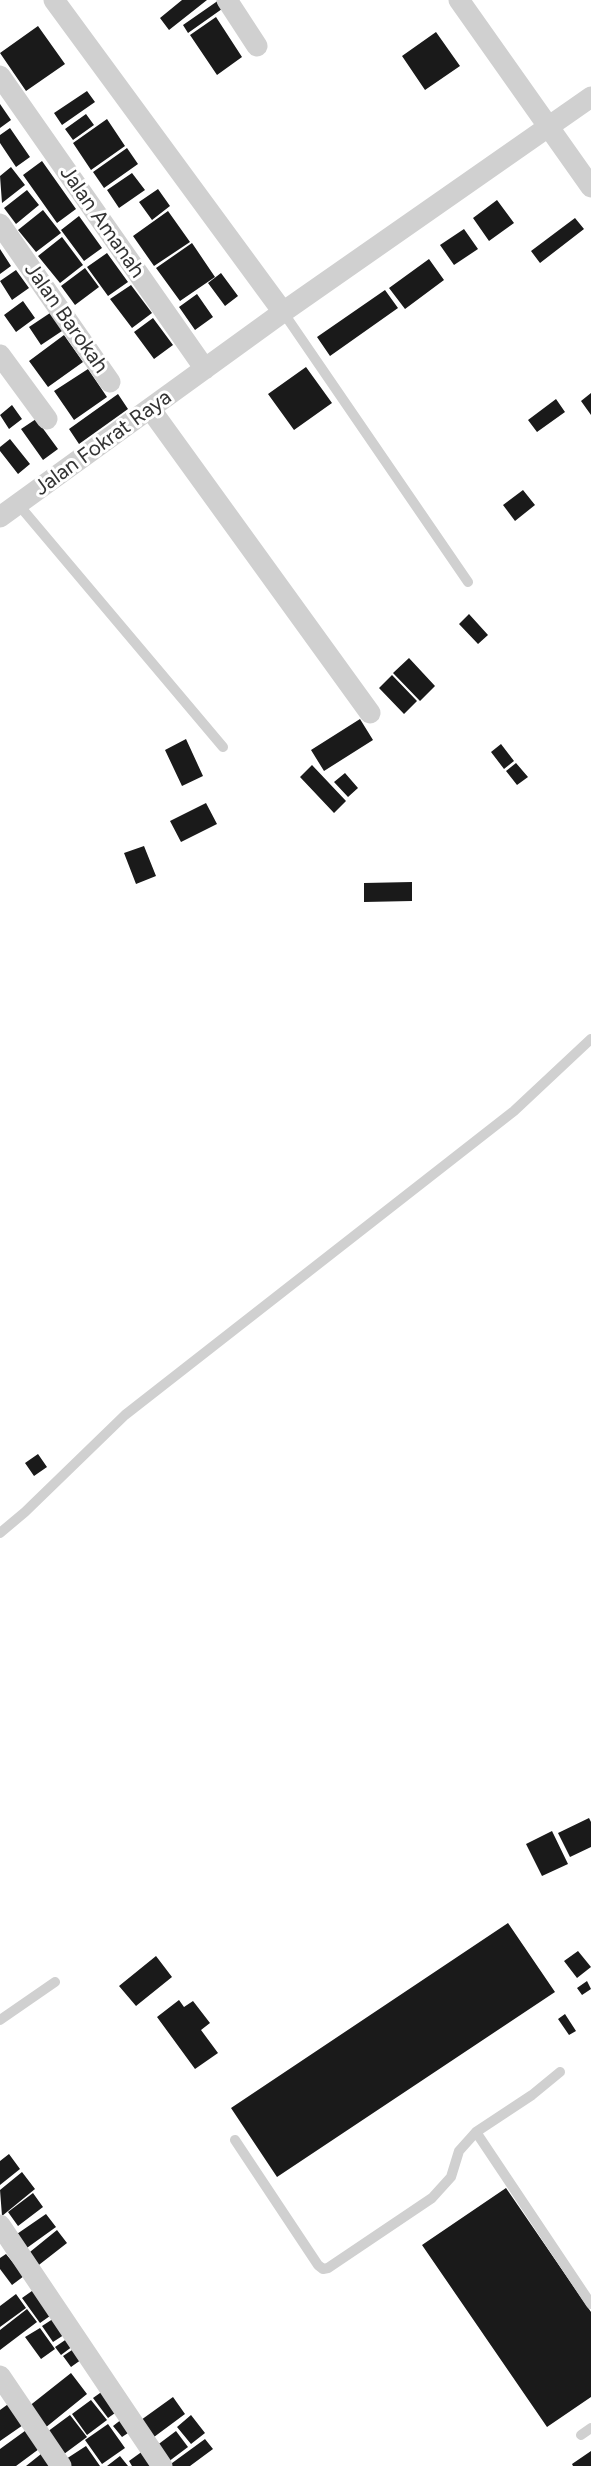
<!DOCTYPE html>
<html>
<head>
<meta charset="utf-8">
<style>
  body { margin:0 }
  canvas { display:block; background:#fff }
</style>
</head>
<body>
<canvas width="591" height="2466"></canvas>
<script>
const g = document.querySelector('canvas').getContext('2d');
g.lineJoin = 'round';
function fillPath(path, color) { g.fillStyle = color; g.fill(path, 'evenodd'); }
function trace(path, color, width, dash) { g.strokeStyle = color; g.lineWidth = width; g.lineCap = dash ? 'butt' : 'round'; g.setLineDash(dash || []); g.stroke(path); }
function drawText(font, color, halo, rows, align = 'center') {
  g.font = font + ' Figtree,sans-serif'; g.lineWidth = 6; g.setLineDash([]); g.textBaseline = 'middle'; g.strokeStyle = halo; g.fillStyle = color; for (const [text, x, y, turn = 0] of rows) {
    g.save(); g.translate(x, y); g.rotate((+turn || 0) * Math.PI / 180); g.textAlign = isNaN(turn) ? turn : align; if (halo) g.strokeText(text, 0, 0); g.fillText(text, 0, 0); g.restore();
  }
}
fillPath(new Path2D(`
  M182,0H207L169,30L160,18Z
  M219,0L229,4L188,33L183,25Z
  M216,17L242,57L217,75L190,35Z
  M38,26L65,64L26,91L0,53Z
  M436,32L460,66L425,90L402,56Z
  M87,91L95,102L62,125L54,113Z
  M0,104L11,120L0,128Z
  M86,114L94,125L73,140L65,129Z
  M107,119L125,146L91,170L73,143Z
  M10,128L30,157L16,167L0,143V135Z
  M127,148L138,164L104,188L93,172Z
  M42,161L76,209L57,223L23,175Z
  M11,167L25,185L2,203L0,176Z
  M132,173L145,190L119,208L107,190Z
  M158,189L170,206L152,220L139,202Z
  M27,190L39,205L16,224L4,208Z
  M497,200L514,223L489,241L473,218Z
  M43,210L61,233L36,252L18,230Z
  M168,211L190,242L154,266L133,236Z
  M79,216L102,248L84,261L61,230Z
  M575,218L584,229L540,263L531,251Z
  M464,229L478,249L454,265L440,245Z
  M62,237L83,265L60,283L38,256Z
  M192,243L215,277L180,301L156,268Z
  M0,249L11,266L0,274Z
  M107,253L128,282L108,296L87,267Z
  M429,259L444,280L405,309L389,288Z
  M85,268L99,287L75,305L61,286Z
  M16,270L29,288L12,300L0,281Z
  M221,273L238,296L225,306L208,283Z
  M131,285L152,313L132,328L110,299Z
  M385,290L398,308L330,356L317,337Z
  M197,294L213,317L195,330L179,307Z
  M23,301L35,318L16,332L4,315Z
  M53,311L65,329L41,345L29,327Z
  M153,318L173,345L154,359L134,332Z
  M64,335L83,362L48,387L29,361Z
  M306,367L332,403L294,430L268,394Z
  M88,369L107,397L74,420L54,391Z
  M591,393V415L581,401Z
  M118,394L128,409L79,444L69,429Z
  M556,399L565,412L537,432L528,420Z
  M12,405L22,419L9,429L0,415Z
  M36,419L58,449L43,460L21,429Z
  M10,439L30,464L18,474L0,451V447Z
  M523,490L535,505L515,521L503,505Z
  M469,614L488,635L478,644L459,624Z
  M409,658L435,686L420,701L393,673Z
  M392,675L417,701L404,714L379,688Z
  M360,719L373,740L324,771L311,750Z
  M186,739L203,776L182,786L165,750Z
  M501,744L514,761L504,769L491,752Z
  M516,763L528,777L517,785L506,771Z
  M312,765L346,801L334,813L300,777Z
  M345,773L358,788L348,797L334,782Z
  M206,803L217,824L181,842L170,821Z
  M144,846L156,876L136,884L124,853Z
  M412,882V901L364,902V883Z
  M38,1454L47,1467L34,1476L25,1463Z
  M589,1818L591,1822V1847L570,1857L558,1833Z
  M552,1831L568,1864L542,1876L526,1844Z
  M508,1923L555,1992L277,2177L231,2108Z
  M578,1951L591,1967L577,1978L564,1961Z
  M156,1956L172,1977L136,2006L119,1986Z
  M587,1981L591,1989L582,1995L577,1988Z
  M179,2000L184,2007L193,2001L210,2023L201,2030L218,2053L195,2069L157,2017Z
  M565,2014L576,2031L569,2035L558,2019Z
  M9,2154L20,2169L0,2185V2161Z
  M22,2172L35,2189L2,2216L0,2190Z
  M506,2188L591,2312V2397L547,2427L422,2245Z
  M33,2193L43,2207L18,2226L8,2212Z
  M46,2214L56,2227L24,2250L14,2236Z
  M57,2230L67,2243L35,2268L25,2256Z
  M6,2254L24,2276L12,2285L0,2269V2258Z
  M39,2286L57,2311L40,2323L22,2298Z
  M16,2294L26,2308L0,2327V2306Z
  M27,2309L37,2322L0,2350V2330Z
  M59,2315L70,2331L53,2342L42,2326Z
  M40,2328L55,2349L41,2359L25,2337Z
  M71,2336L77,2343L61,2355L55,2347Z
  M78,2346L85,2357L71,2367L63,2356Z
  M71,2373L87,2394L45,2428L28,2407Z
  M107,2388L122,2408L108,2418L93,2398Z
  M173,2397L185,2414L154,2437L141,2420Z
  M91,2400L107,2420L87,2435L72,2414Z
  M11,2402L26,2423L0,2441V2410Z
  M70,2415L87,2437L64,2454L47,2432Z
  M191,2415L205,2433L191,2444L177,2427Z
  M122,2419L131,2431L122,2437L113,2426Z
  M108,2424L125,2448L102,2464L85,2440Z
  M29,2428L43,2446L16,2466H0V2449Z
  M176,2431L188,2447L168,2462L156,2446Z
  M205,2439L213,2449L190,2466H168Z
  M86,2446L100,2466H70L66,2459Z
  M147,2448L160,2466H132L129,2461Z
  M46,2450L58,2466H26Z
  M591,2451V2466H573L572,2464Z
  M120,2456L128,2466H107Z`), '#1a1a1a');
trace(new Path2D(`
  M283,312L468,582
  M18,504L223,747
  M0,1533L25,1512L125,1415L514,1111L591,1039
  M0,2020L55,1982
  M560,2072L532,2095L476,2132L591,2304
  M235,2140L318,2265L323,2269L328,2268L432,2198L451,2177L459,2151L476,2132
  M581,2435L591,2428`), '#d0d0d0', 10);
trace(new Path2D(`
  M54,0L283,312
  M227,0L257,46
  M459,0L591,187
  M0,76L205,369
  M0,224L110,382
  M0,355L47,419
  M151,410L370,713
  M0,517L283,312L591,97
  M0,2225L162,2466
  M0,2376L61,2466`), '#d0d0d0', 21);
drawText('21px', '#333', '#fff', [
  ["Jalan Amanah",102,222,55],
  ["Jalan Barokah",66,318,55],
  ["Jalan Fokrat Raya",103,443,-36]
]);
</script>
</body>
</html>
